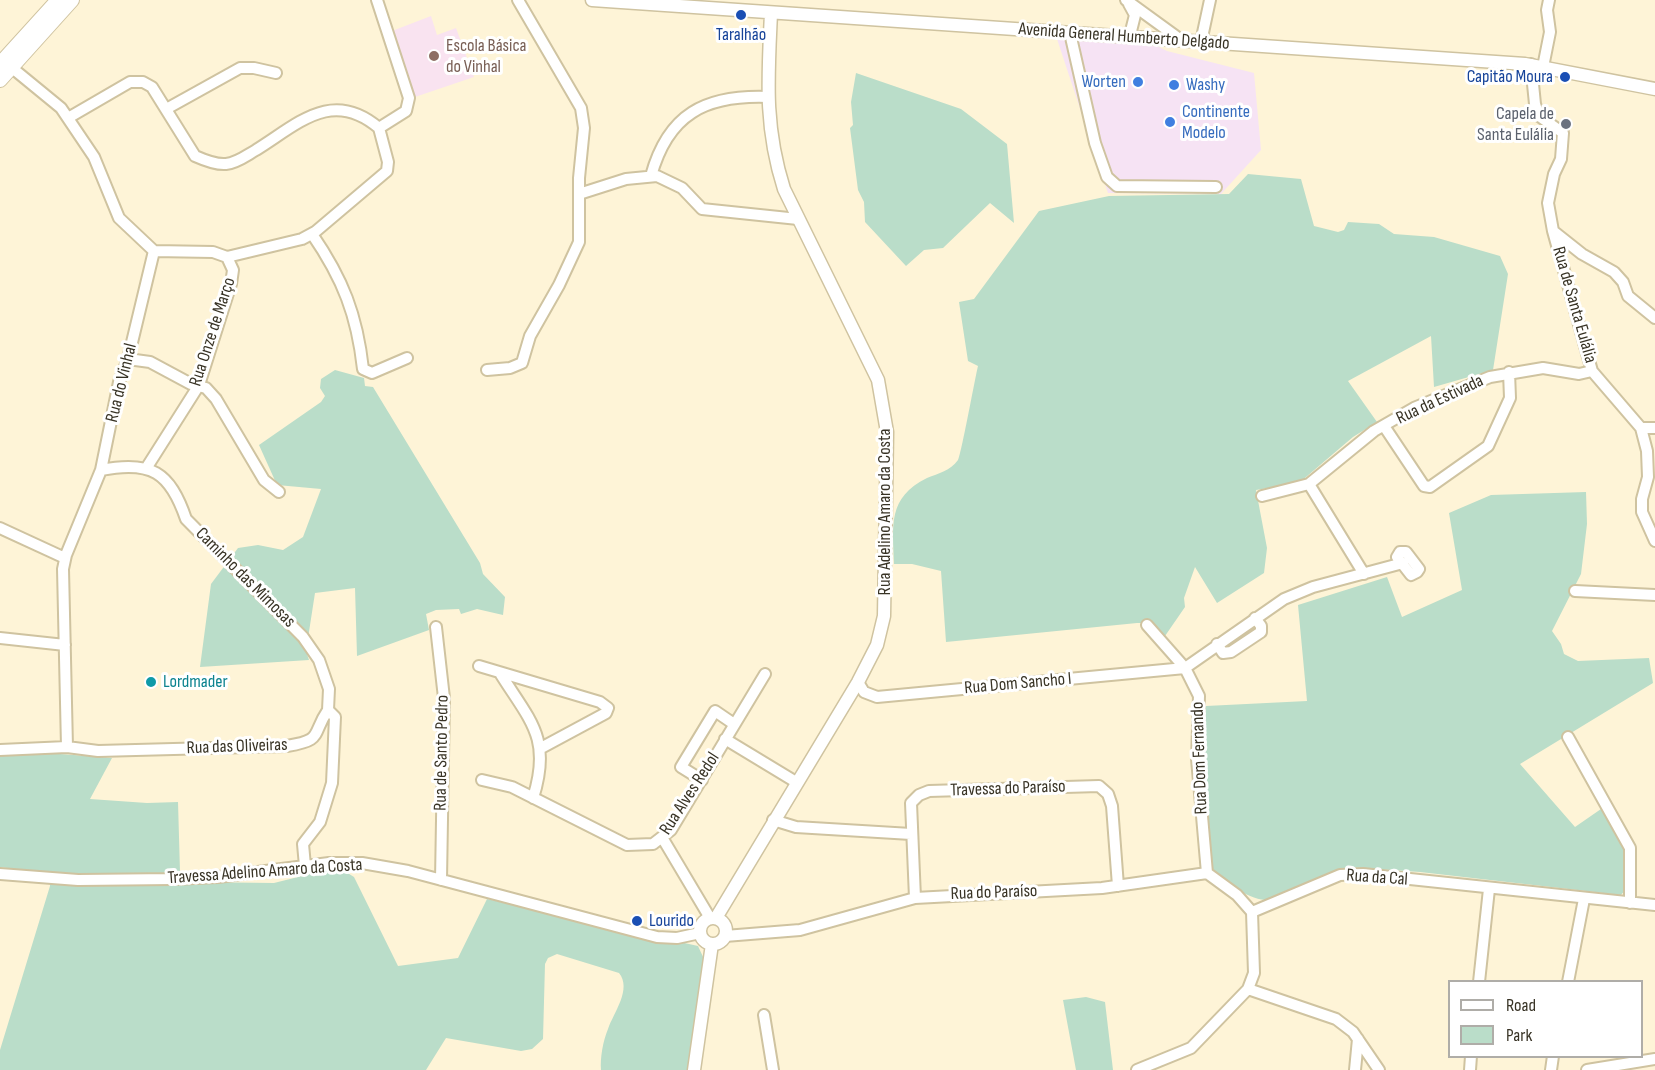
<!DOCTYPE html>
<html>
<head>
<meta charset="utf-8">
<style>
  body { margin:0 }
  #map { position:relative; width:1655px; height:1070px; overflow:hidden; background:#fef4d7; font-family:"Sofia Sans Condensed",sans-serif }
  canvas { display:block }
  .legend { position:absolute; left:1448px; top:980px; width:195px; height:78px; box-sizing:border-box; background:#fff; border:2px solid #afada8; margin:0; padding:8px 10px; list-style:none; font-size:18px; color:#383325 }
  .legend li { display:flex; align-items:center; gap:12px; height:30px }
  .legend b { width:30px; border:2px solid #afada8 }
</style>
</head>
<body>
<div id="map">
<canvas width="1655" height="1070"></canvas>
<ul class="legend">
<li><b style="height:8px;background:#fff"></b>Road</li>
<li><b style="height:16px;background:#baddc9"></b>Park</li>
</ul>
</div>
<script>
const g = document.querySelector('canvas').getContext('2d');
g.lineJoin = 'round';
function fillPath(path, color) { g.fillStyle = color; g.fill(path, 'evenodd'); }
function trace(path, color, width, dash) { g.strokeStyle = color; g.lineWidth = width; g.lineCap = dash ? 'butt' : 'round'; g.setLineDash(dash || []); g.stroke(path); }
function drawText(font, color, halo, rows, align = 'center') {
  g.font = font + ' "Sofia Sans Condensed",sans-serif'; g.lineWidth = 6; g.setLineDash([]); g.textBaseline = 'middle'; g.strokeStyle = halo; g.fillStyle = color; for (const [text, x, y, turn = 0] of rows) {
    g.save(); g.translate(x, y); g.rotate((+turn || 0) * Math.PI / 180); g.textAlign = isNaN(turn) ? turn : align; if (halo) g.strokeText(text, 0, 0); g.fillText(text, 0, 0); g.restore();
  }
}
fillPath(new Path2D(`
  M1057,39L1155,45L1167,51L1254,73L1261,150L1221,194L1108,193Z`), '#f6e3f4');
fillPath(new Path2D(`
  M431,16L437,35L456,28L474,77L415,97L392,31Z`), '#f9e3f0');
fillPath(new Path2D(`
  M856,73L961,109L1007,144L1014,223L990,203L943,248L924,250L906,266L865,222L864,202L858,190L850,128L853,125L851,102Z
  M1248,174L1301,179L1314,226L1338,232L1344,230L1348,222L1379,224L1394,234L1434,237L1500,256L1508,274L1493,370L1434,387L1431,336L1348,381L1377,422L1353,437L1299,483L1256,490L1267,548L1264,573L1217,603L1195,567L1184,598L1185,607L1165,636L1150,623H1137L946,642L941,571L912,564H894C893,525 887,498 927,478C939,473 950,471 958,460C961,456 975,378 978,366L968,361L959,302L974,299L1039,211L1109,196L1229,194Z
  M335,370L364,378L365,386L373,387L480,563L483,574L505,597L503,615L477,609L461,614L459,609L436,610L426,614L429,630L357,656L355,588L315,593L306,651L309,660L200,667L211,584L238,548L258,545L283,550L303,537L321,489L277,485L259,445L321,402L325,396L320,388L321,379Z
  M1586,492L1587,524L1581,574L1552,631L1561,644L1564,654L1578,661L1649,658L1653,683L1520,764L1575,827L1601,809L1624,836L1626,889L1621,895L1420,872L1347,867L1265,900C1247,899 1220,879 1209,864L1199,731L1206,706L1307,701L1298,605L1387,577L1402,617L1462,590L1449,513L1491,495Z
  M48,753L112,758L90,799L147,803L178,802L180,872L192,882L274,883L338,867L354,877L398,966L458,958L487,899L698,946L704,959L693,1070H601C600,1058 603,1041 608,1029C614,1012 632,989 619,973L557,954L548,958L545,964L543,1039L532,1049L521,1051L446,1038L426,1070H0V1050L50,886L51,874L0,867V754Z
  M1086,997L1105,1002L1113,1070H1076L1063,1000Z`), '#baddc9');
const minor = new Path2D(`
  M377,0L409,98L406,111L379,128
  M1126,0L1181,40
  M1070,33L1095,143L1107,177L1117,186L1216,187
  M1122,36L1131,31L1135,15L1129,4
  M1201,42L1210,0
  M1531,64L1535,104L1539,116L1563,133L1561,159L1554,174L1548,203L1553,231L1592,371L1641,428L1647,451L1648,477L1642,499V512L1655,541
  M11,67L61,108L94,157L119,218L154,251L128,359L119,382L101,470L66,555L63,569L67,747
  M1543,67L1550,32L1547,10L1549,0
  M168,108L240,68H254L276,73
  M68,118L130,82H143L152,87L195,156C204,160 216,165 226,164C237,163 247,155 256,150C298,124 332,88 379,128
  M651,176C668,114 705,95 767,97
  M579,194L626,179L657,176L682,188L702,209L798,219
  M1553,231L1582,254L1614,272L1623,282L1628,296L1655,318
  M312,234C343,279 357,315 363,369L372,373L407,358
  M154,251L213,252L227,257L302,239L315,232L387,171L388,162L379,128
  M128,359L150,362L191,384L206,388L216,399L264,480L279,492
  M487,370L510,368L522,363L530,336L559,285L579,242V178L584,128L581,108L518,0
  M1384,426L1424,486L1430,487L1488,446L1510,398L1509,372
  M1641,428H1655
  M147,467L199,385L231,284L233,270L227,257
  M101,470C151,460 170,472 186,519L303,637L319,660L329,689L328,710
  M1309,484L1364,574
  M1262,496L1309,484L1374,431L1414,408L1490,377L1543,368L1579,374L1592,371
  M0,528L65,558
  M1400,552H1406L1419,569L1417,572L1411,575L1397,557Z
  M1575,591L1655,595
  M1147,625L1185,668L1199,696L1197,759L1207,873
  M436,627L444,698L441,880
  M0,638L65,645
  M1217,644L1223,653L1231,652L1261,632V626L1255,618
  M479,666L600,702L608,708L606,713L541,748
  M500,673C530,721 552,738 533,798
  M858,682L864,692L877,697L1185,668L1284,599L1313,587L1403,563
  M1568,737L1630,848V903
  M725,739L796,782
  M0,750L67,747L98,751L287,746C324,740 311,735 328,710L335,717L332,783L320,822L303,844L305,866
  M482,780L512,787L627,845L653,844L671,830L765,674
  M702,780L681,767L715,711L734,724
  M773,820L796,827L911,834
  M663,839L710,918
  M0,874L78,880L173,879L218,877L329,863H362L408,871L657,937L677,938L700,933
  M915,898L911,803L919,795L929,791L1099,786L1108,794L1112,806L1118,886
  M725,936L800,930L915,898L1102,888L1207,873L1237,895L1252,912
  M1479,982L1489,889
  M1568,982L1584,899
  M1248,989L1336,1019L1353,1032L1379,1070
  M764,1015L773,1070
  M1137,1070L1191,1048L1248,989L1254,973L1252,912L1340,875L1363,874L1655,905
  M1355,1070L1358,1039
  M1470,1070L1471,1056
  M1551,1070L1553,1056
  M1587,1070L1655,1059`);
const tertiary = new Path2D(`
  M592,0L1525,64L1655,89
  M716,918L858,682L877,645L884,616L887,432L878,380L784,189C764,126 768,78 771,13
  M700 931a13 13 0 1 1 26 0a13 13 0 1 1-26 0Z
  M694,1070L712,944`);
const secondary = new Path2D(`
  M0,64L58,0
  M0,80L72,0`);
trace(minor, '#cfc3a0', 14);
trace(tertiary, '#cfc3a0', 15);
trace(secondary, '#cfc3a0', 16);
trace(minor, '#fff', 10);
trace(tertiary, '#fff', 12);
trace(secondary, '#fff', 14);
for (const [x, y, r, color] of [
  [741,15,6,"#1a4fb4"],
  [434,56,6,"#8d6e63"],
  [1565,77,6,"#1a4fb4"],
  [1138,82,6,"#3f7fe0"],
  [1174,85,6,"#3f7fe0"],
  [1170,122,6,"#3f7fe0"],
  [1566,124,6,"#6b7280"],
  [151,682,6,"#0f9aa8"],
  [637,921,6,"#1a4fb4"]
]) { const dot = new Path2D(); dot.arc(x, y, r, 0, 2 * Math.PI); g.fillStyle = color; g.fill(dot); trace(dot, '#fff', 2); }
drawText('18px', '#164399', '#fff', [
  ["Taralhão",741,35],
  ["Capitão Moura",1553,77,"right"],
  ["Lourido",649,921,"left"]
]);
drawText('18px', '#383325', '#fff', [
  ["Avenida General Humberto Delgado",1124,37,4],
  ["Rua de Santa Eulália",1574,305,74],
  ["Rua Onze de Março",213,332,-72],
  ["Rua do Vinhal",122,383,-76],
  ["Rua da Estivada",1440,400,-25],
  ["Rua Adelino Amaro da Costa",885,512,-90],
  ["Caminho das Mimosas",245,578,45],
  ["Rua Dom Sancho I",1018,684,-5],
  ["Rua das Oliveiras",237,747,-2],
  ["Rua de Santo Pedro",442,753,-89],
  ["Rua Dom Fernando",1200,758,-92],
  ["Travessa do Paraíso",1008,789,-2],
  ["Rua Alves Redol",690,794,-57],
  ["Travessa Adelino Amaro da Costa",265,872,-4],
  ["Rua da Cal",1377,878,4],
  ["Rua do Paraíso",994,893,-2]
]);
drawText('18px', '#785e54', '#fff', [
  ["Escola Básica",446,46],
  ["do Vinhal",446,67]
], 'left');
drawText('18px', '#366cbe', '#fff', [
  ["Worten",1126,82,"right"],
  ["Washy",1186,85],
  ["Continente",1182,112],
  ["Modelo",1182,133]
], 'left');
drawText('18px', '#5b616d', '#fff', [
  ["Capela de",1554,114],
  ["Santa Eulália",1554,135]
], 'right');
drawText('18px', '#0d838f', '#fff', [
  ["Lordmader",163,682]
], 'left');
</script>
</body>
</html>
